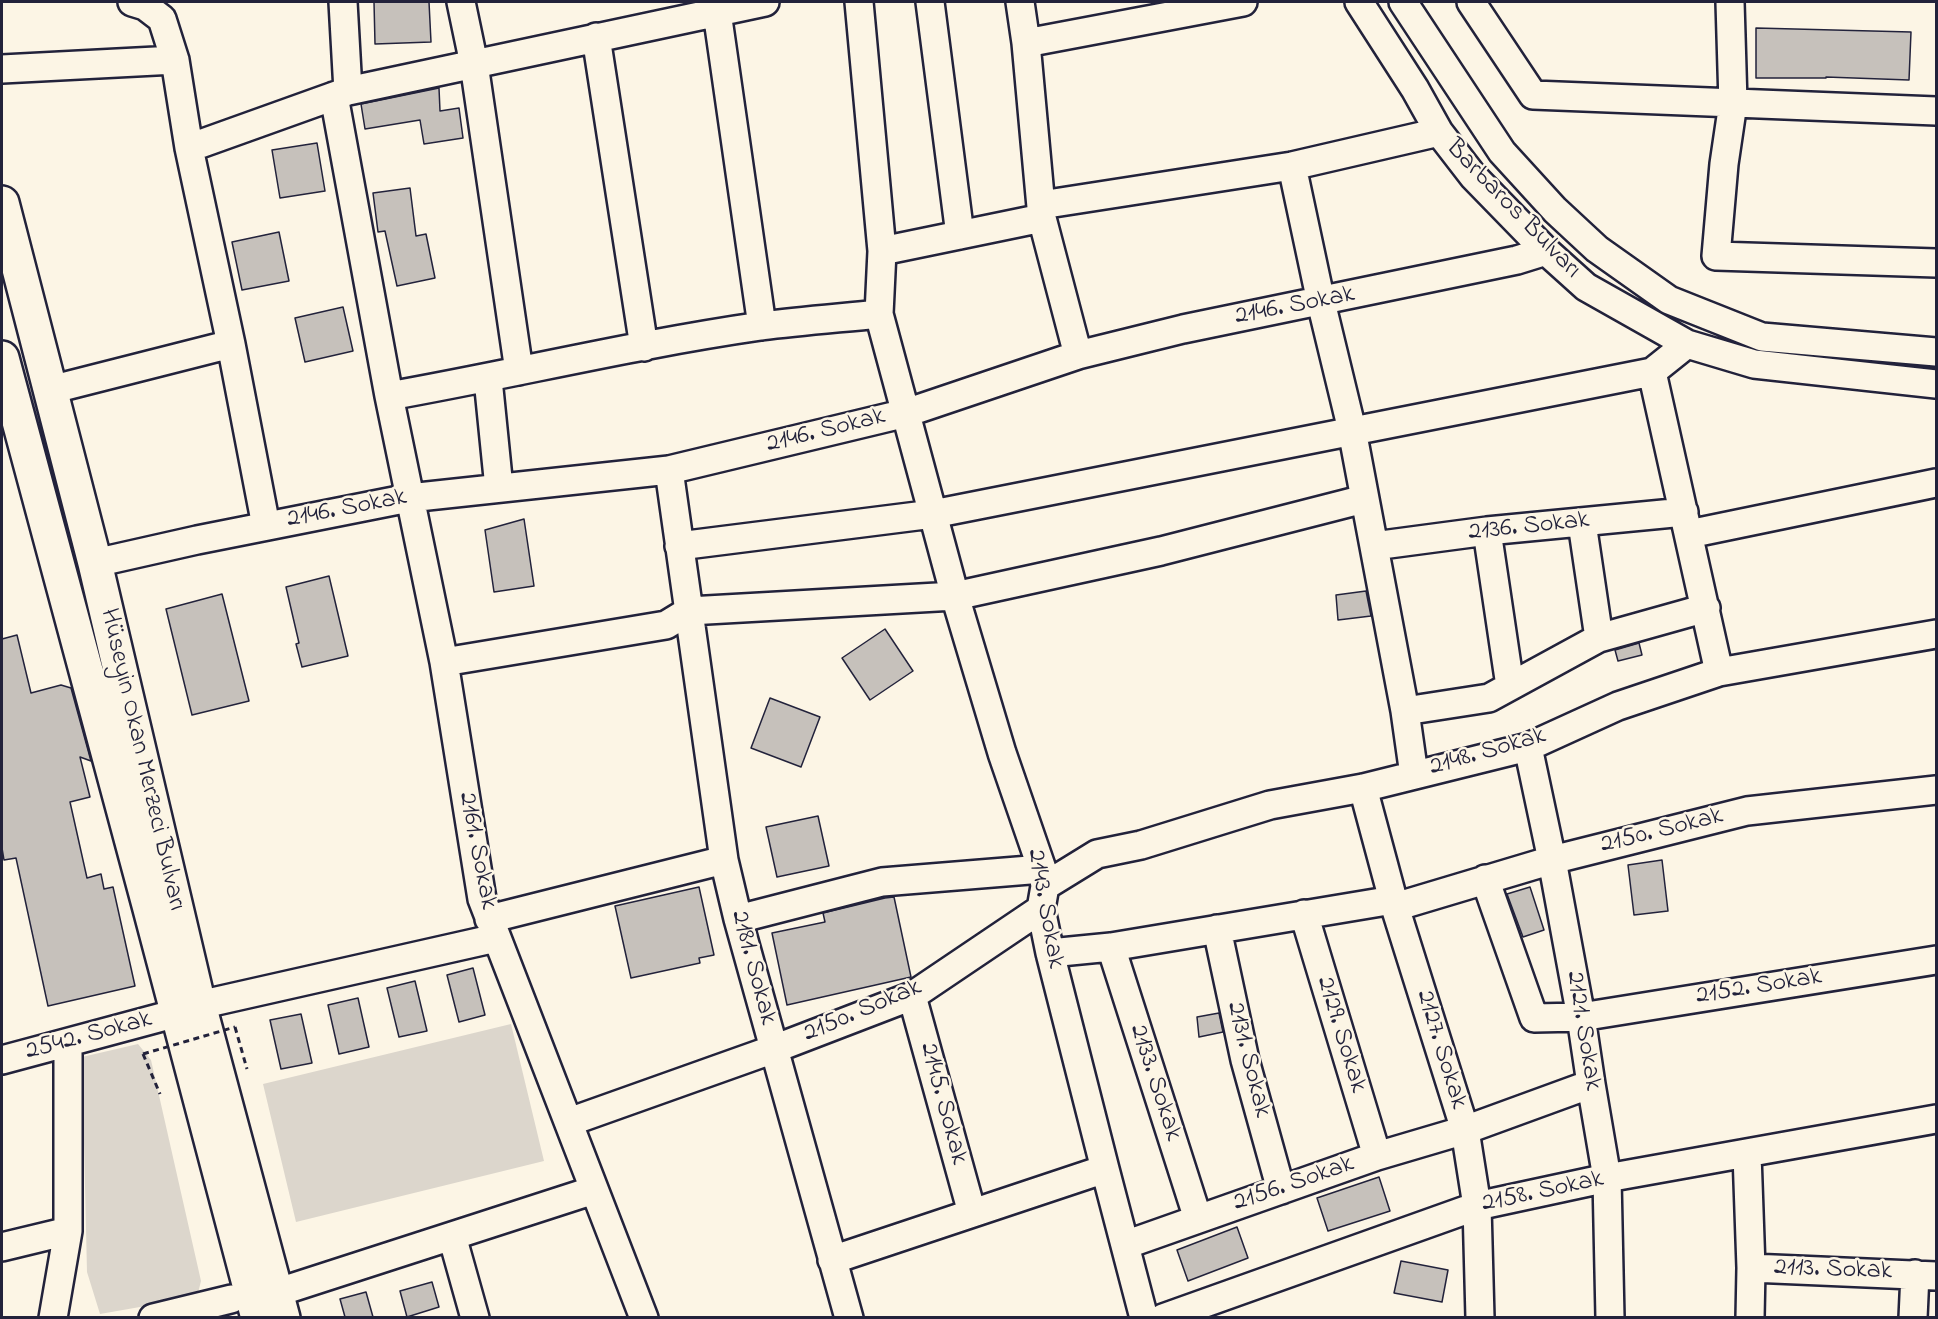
<!DOCTYPE html>
<html>
<head>
<meta charset="utf-8">
<style>
  body { margin:0 }
  #map { position:relative; width:1938px; height:1319px; overflow:hidden; background:#fcf5e5; font-family:"Indie Flower",sans-serif }
  canvas { display:block }
  .frame { position:absolute; inset:0; border:3px solid #22223b; pointer-events:none }
</style>
</head>
<body>
<div id="map">
<canvas width="1938" height="1319"></canvas>
<div class="frame"></div>
</div>
<script>
const g = document.querySelector('canvas').getContext('2d');
g.lineJoin = 'round';
function fillPath(path, color) { g.fillStyle = color; g.fill(path, 'evenodd'); }
function trace(path, color, width, dash) { g.strokeStyle = color; g.lineWidth = width; g.lineCap = dash ? 'butt' : 'round'; g.setLineDash(dash || []); g.stroke(path); }
function drawText(font, color, halo, rows, align = 'center') {
  g.font = font + ' "Indie Flower",sans-serif'; g.lineWidth = 5; g.setLineDash([]); g.textBaseline = 'middle'; g.strokeStyle = halo; g.fillStyle = color; for (const [text, x, y, turn = 0] of rows) {
    g.save(); g.translate(x, y); g.rotate((+turn || 0) * Math.PI / 180); g.textAlign = isNaN(turn) ? turn : align; if (halo) g.strokeText(text, 0, 0); g.fillText(text, 0, 0); g.restore();
  }
}
fillPath(new Path2D(`
  M511,1024L544,1161L296,1222L263,1084Z
  M138,1044L151,1060L201,1281L197,1297L100,1314L87,1272L82,1057Z`), '#dcd6cc');
const building = new Path2D(`
  M374,2H429L431,42L375,44Z
  M1756,28L1911,32L1909,80L1826,77V78H1756Z
  M439,88L440,111L459,108L463,138L424,144L420,120L365,129L361,104Z
  M317,143L325,191L280,198L272,150Z
  M410,188L416,236L426,234L435,278L397,286L385,231L378,232L373,193Z
  M279,232L289,281L242,290L232,242Z
  M343,307L353,351L305,362L295,318Z
  M524,519L534,586L494,592L485,530Z
  M329,576L348,656L302,667L296,644L299,643L286,587Z
  M1366,591L1371,616L1338,620L1336,595Z
  M222,594L249,701L192,715L166,609Z
  M885,629L913,671L870,700L842,658Z
  M17,635L31,693L61,685L71,688L91,761L80,757L90,797L70,802L87,878L101,874L104,889L113,887L135,986L48,1006L16,858L4,860L2,848V639Z
  M1639,643L1642,655L1618,661L1615,650Z
  M770,698L820,717L801,767L751,748Z
  M818,816L829,866L777,877L766,827Z
  M1662,860L1668,911L1634,915L1628,865Z
  M699,887L714,955L699,958L700,963L631,978L615,906Z
  M1530,887L1544,930L1523,937L1507,894Z
  M894,897L911,977L787,1005L772,933L825,922L823,913L885,898Z
  M473,968L485,1015L459,1022L447,975Z
  M415,981L427,1031L399,1037L387,988Z
  M358,998L369,1047L339,1054L328,1005Z
  M1219,1013L1223,1032L1199,1037L1197,1017Z
  M301,1014L312,1063L281,1069L270,1020Z
  M1379,1177L1390,1211L1328,1231L1317,1198Z
  M1237,1227L1248,1258L1188,1281L1177,1250Z
  M1401,1261L1448,1270L1442,1302L1394,1293Z
  M432,1282L439,1307L407,1317L400,1291Z
  M366,1292L373,1317H345L340,1299Z`);
fillPath(building, '#c6c1bb');
trace(building, '#22223b', 1.5);
const minor = new Path2D(`
  M132,2L145,6L162,19L175,60L189,148L231,344L266,526
  M343,2L348,91
  M461,2L474,64L519,371
  M859,2L882,251L879,314L955,596L1002,753L1042,869L1045,886L1041,909L1050,953L1105,1169L1144,1318
  M930,2L960,235
  M1020,2L1026,43L1042,218L1078,355
  M1359,2L1415,89L1439,132L1473,176L1546,251L1586,287L1687,344L1754,364L1936,384
  M1403,2L1502,152L1555,210L1597,249L1669,300L1762,337L1936,352
  M1471,2L1533,95L1936,111
  M1730,2L1733,103L1724,164L1716,256L1936,263
  M717,12L762,326
  M596,37L644,347
  M1026,43L1243,2
  M2,69L175,60
  M334,96L389,396L444,662L482,899L644,1318
  M189,148L348,91L765,2
  M1292,166L1321,302L1352,430L1405,711L1414,775
  M1041,205L1292,166L1439,132
  M882,251L1042,218
  M1687,344L1652,372L1719,672
  M488,379L499,488
  M50,390L231,344
  M389,396C513,374 636,344 761,326C800,321 840,318 879,314
  M669,470L724,860L738,919L849,1318
  M1582,523L1599,638
  M1487,531L1510,686
  M1689,534L1936,483
  M679,546L933,514L1652,372
  M1374,546L1487,531L1684,512
  M95,563L197,540L409,498L669,470L906,413L1078,355L1183,329L1517,260L1546,251
  M444,662L666,625L689,611L955,596L1161,551L1364,499
  M1405,711L1489,698L1599,638L1706,608
  M1528,747L1552,860L1581,1017L1591,1084L1607,1178L1610,1318
  M1363,788L1395,907L1465,1130L1477,1206L1480,1318
  M1485,879L1534,1018L1581,1017L1936,960
  M1045,886L1097,854L1141,845L1270,805L1363,788L1528,747L1618,706L1719,672L1936,634
  M1395,907L1552,860L1747,811L1936,790
  M1304,914L1377,1156
  M489,919L724,860
  M738,919L882,882L1042,869
  M1217,929L1245,1060L1281,1190
  M1111,947L1198,1219
  M1050,953L1111,947L1393,900
  M912,996L972,1213
  M199,1005L496,938
  M2,1060L177,1013
  M569,1122L774,1049L912,996L1041,909
  M1747,1154L1751,1268L1750,1318
  M452,1236L475,1318
  M1125,1245L1377,1156L1465,1130L1591,1084
  M2,1247L68,1231
  M832,1260L1105,1169
  M1751,1268L1936,1276
  M291,1288L594,1190
  M53,1318L68,1231V1043
  M153,1318L231,1299
  M1163,1318L1477,1206L1607,1178L1936,1119
  M1913,1318L1915,1274`);
const major = new Path2D(`
  M2,203L95,563L199,1005L283,1318
  M2,358L149,905L258,1318`);
trace(minor, '#22223b', 32);
trace(major, '#22223b', 38);
trace(new Path2D(`
  M235,1027L247,1069
  M143,1054L160,1094`), '#22223b', 3, [6, 4.5]);
trace(minor, '#fcf5e5', 27);
trace(major, '#fcf5e5', 33);
trace(new Path2D(`
  M143,1054L235,1027`), '#22223b', 3, [6, 4.5]);
drawText('26px', '#22223b', '#fcf5e5', [
  ["Barbaros Bulvarı",1512,210,46],
  ["2146. Sokak",1295,307,-11],
  ["2146. Sokak",826,432,-14],
  ["2146. Sokak",347,510,-11],
  ["2136. Sokak",1529,528,-6],
  ["2148. Sokak",1488,753,-16],
  ["Hüseyin Okan Merzeci Bulvarı",141,760,77],
  ["2150. Sokak",1662,832,-14],
  ["2161. Sokak",476,851,79],
  ["2143. Sokak",1044,909,80],
  ["2181. Sokak",752,968,75],
  ["2152. Sokak",1759,988,-9],
  ["2150. Sokak",863,1012,-23],
  ["2121. Sokak",1582,1031,81],
  ["2129. Sokak",1340,1035,73],
  ["2542. Sokak",89,1037,-15],
  ["2127. Sokak",1440,1050,73],
  ["2131. Sokak",1247,1060,76],
  ["2133. Sokak",1154,1083,72],
  ["2145. Sokak",942,1104,75],
  ["2156. Sokak",1294,1185,-19],
  ["2158. Sokak",1543,1193,-12],
  ["2113. Sokak",1833,1271,2]
]);
</script>
</body>
</html>
